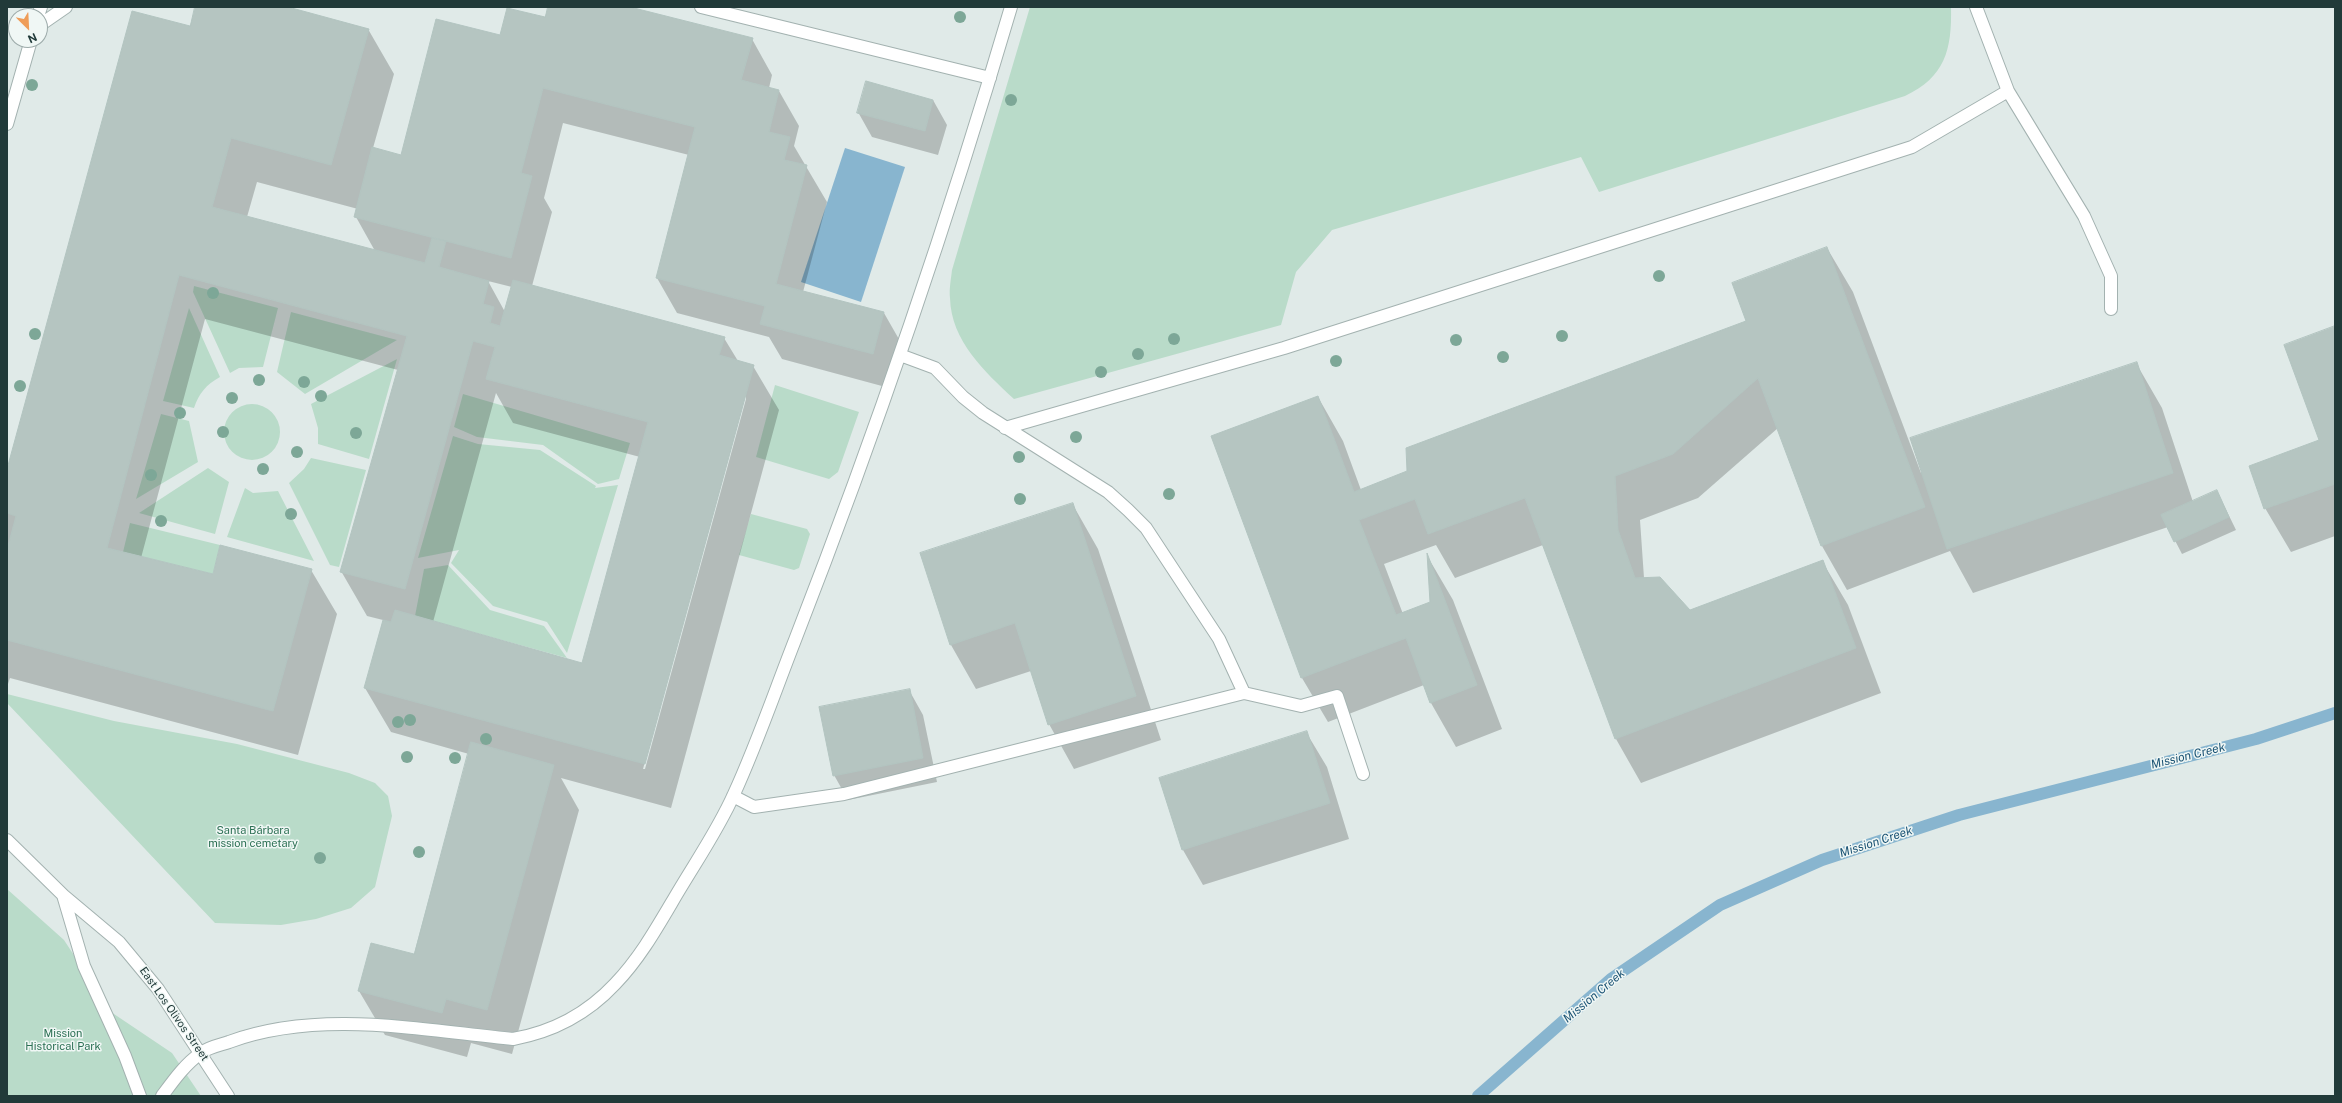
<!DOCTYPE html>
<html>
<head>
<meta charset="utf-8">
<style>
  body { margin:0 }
  #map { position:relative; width:2342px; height:1103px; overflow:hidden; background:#e0eae8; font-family:"Public Sans",sans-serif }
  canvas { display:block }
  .frame { position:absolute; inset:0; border:8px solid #213a39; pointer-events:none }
  .north { position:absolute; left:8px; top:8px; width:40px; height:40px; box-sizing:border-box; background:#f0f7f5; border:1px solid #9dabaa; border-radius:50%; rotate:156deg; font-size:11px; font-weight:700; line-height:16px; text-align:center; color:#213a39 }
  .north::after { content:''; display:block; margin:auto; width:14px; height:18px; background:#ef9d59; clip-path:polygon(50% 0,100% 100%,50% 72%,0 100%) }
</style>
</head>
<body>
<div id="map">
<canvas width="2342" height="1103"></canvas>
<div class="frame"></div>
<div class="north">N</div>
</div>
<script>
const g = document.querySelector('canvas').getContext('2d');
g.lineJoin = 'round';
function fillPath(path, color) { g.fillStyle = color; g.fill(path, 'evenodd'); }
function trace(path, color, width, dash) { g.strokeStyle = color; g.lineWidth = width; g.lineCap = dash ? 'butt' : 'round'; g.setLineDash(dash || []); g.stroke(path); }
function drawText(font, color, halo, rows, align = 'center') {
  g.font = font + ' "Public Sans",sans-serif'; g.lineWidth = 3; g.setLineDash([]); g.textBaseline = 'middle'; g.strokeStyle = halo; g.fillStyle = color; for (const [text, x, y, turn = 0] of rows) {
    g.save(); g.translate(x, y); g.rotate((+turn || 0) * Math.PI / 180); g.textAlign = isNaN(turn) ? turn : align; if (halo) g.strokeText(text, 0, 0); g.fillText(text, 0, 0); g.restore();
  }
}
fillPath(new Path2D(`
  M1030,7H1951C1952,50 1945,77 1905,96L1599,192L1581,157L1332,230L1296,272L1281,325L1014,399C985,372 951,341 950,298C949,289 951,279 952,270Z
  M194,286L278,308L263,367L239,368L230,373L193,292Z
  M189,308L220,377C206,385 199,393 194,408L163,401Z
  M291,312L397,340L305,394L277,372Z
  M397,359L369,459L318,444V428L311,404Z
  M775,385L859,412L838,472L829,479L756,457Z
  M463,394L630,443L619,479L598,484L543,445L477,437L454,427Z
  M224 432a28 28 0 1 1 56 0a28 28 0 1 1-56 0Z
  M161,414L189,421L198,462L136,499Z
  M453,436L478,444L540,450L596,486L595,488L618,485L567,653L547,622L493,606L451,563L459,550L418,558Z
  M311,458L366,470L339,567L330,565L289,483L304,469Z
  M208,468L229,482L215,534L139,513Z
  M245,488L253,493L278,491L314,561L227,537Z
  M751,514L807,529L810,534L799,568L794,570L739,555Z
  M130,523L220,545L213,574L123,552Z
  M448,565L490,610L544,626L567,658L415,616L424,569Z
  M7,694L114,721L237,744L349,773L375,783L388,796L392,816L375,887L351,908L316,919L281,925L215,923L7,703Z
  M7,889L64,940L111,1012L172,1053L201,1096H7Z`), '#b9dbc9');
fillPath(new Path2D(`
  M845,148L905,167L861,302L801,282Z`), '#88b5cf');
fillPath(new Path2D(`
  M197,7H284L368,29L394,74L373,148L401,156L501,36L546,18L549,7H626L752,39L772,75L769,88L779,91L799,126L794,146L827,202L803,292L884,313L904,348L893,389L782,359L769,337L677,313L657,278L689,155L563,123L544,198L552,212L532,286L724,338L738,361L753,366L779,410L671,808L561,778L579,810L512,1054L471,1043L467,1057L385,1035L359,991L414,956L469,754L391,732L365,688L383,620L367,616L341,571L398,370L205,319L141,558L213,575L311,570L337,614L298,755L10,678L7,687V473L191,27ZM257,182L358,209L356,217L375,251L247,217ZM488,281L512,287L505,312ZM496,393L513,423L640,457L583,664L433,622ZM746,394V399L645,769H643Z
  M933,100L947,125L938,155L872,137L858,112Z
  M1827,248L1853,292L1921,473L2136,363L2162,408L2193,502L2217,491L2236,530L2182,554L2168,527L1973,593L1950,551L1847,590L1822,546L1778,428L1698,498L1640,520L1644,578L1689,611L1822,561L1848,605L1881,693L1641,783L1616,739L1543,545L1455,578L1436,545L1384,564L1403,614L1431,603L1429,559L1453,600L1502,729L1456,747L1431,703L1424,685L1328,722L1302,678L1212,437L1318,397L1343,441L1361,490L1408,472L1747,321Z
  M2335,327V536L2291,552L2265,508L2320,440Z
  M1073,505L1098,549L1161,740L1074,769L1049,724L1031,671L976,689L951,645Z
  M909,690L923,715L937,782L848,800L834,775Z
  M1306,732L1327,767L1349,839L1203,885L1183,850L1160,778Z`), '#0003');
trace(new Path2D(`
  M1478,1096L1611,979L1720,905L1822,860L1959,815L2256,739L2335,713`), '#88b5cf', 12);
const building = new Path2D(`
  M195,7H288L369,29L331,165L231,138L212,207L425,263L432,238L446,241L439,267L489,281L483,304L494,307L490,323L500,326L513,280L725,337L719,355L754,365L645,764L364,688L383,620L391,622L395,610L582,663L648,422L486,379L495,347L473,341L405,589L340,572L407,336L179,275L107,548L213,574L220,545L312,569L273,711L7,640V469L132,11L190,26Z
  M548,7H630L753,38L741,80L779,90L769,132L790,137L784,160L807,165L776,284L884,312L873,354L760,324L765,306L656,278L695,127L543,88L521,173L532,176L511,258L354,217L372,147L401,155L436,19L500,35L507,8L545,17Z
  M866,81L933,100L925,131L857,113Z
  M1827,247L1925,507L1821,546L1758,378L1673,454L1615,476L1618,530L1635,578L1660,577L1690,610L1823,560L1856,648L1615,739L1525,498L1428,534L1415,499L1359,520L1396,615L1430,602L1427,553L1477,685L1430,703L1406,638L1301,678L1211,436L1318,396L1354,492L1407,471L1406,448L1746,321L1732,283Z
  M2335,326V484L2264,509L2249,466L2319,440L2284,345Z
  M2137,362L2173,473L1947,549L1910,438Z
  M2217,490L2229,517L2174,542L2161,515Z
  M1073,503L1136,696L1048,725L1015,623L950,645L920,553Z
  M7,513L16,516L7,550Z
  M910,689L923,758L833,776L819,707Z
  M1307,731L1330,803L1182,850L1159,778Z
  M471,742L554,765L487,1010L446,999L442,1013L358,991L371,943L414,954Z`);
fillPath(building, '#b5c5c1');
trace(building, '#b2c4c0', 1);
const minor = new Path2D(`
  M701,7L990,78
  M38,16L41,7
  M40,25L66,7
  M2008,91L2084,216L2111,276V309
  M7,124L31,40
  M1005,428L1284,348L1912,147L2008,91L1976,7
  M1244,693L1301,706L1337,696L1363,774
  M733,796L754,807L844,794L1244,693L1219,639L1146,528L1128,510L1108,492L983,413L963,397L935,368L900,355
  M7,840L63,895L119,942L158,989L228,1096
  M63,895L84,966L125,1056L140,1096
  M162,1096C173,1081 185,1064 201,1053C208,1047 220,1045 229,1042C319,1009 420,1030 513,1039C552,1032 587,1014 615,984C641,957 659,924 678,892C697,860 719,828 734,794C757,744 775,691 795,640C876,432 948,221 1011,7`);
trace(minor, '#a3b2b0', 14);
trace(minor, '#fff', 12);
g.fillStyle = '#7da797';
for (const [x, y] of [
  [960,17],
  [32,85],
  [1011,100],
  [1659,276],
  [213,293],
  [35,334],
  [1562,336],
  [1174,339],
  [1456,340],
  [1138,354],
  [1503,357],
  [1336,361],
  [1101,372],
  [259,380],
  [304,382],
  [20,386],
  [321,396],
  [232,398],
  [180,413],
  [223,432],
  [356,433],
  [1076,437],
  [297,452],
  [1019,457],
  [263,469],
  [151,475],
  [1169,494],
  [1020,499],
  [291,514],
  [161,521],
  [410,720],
  [398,722],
  [486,739],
  [407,757],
  [455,758],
  [419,852],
  [320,858]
]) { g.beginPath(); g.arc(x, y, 6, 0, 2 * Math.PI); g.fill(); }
drawText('11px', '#2c7054', '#f0f7f5', [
  ["Santa Bárbara",253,831],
  ["mission cemetary",253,844],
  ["Mission",63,1034],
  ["Historical Park",63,1047]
]);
drawText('11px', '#213a39', '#f0f7f5', [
  ["East Los Olivos Street",174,1014,55]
]);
drawText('italic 12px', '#1c5475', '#f0f7f5', [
  ["Mission Creek",2188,756,-14],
  ["Mission Creek",1876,842,-18],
  ["Mission Creek",1594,996,-40]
]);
</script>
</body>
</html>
